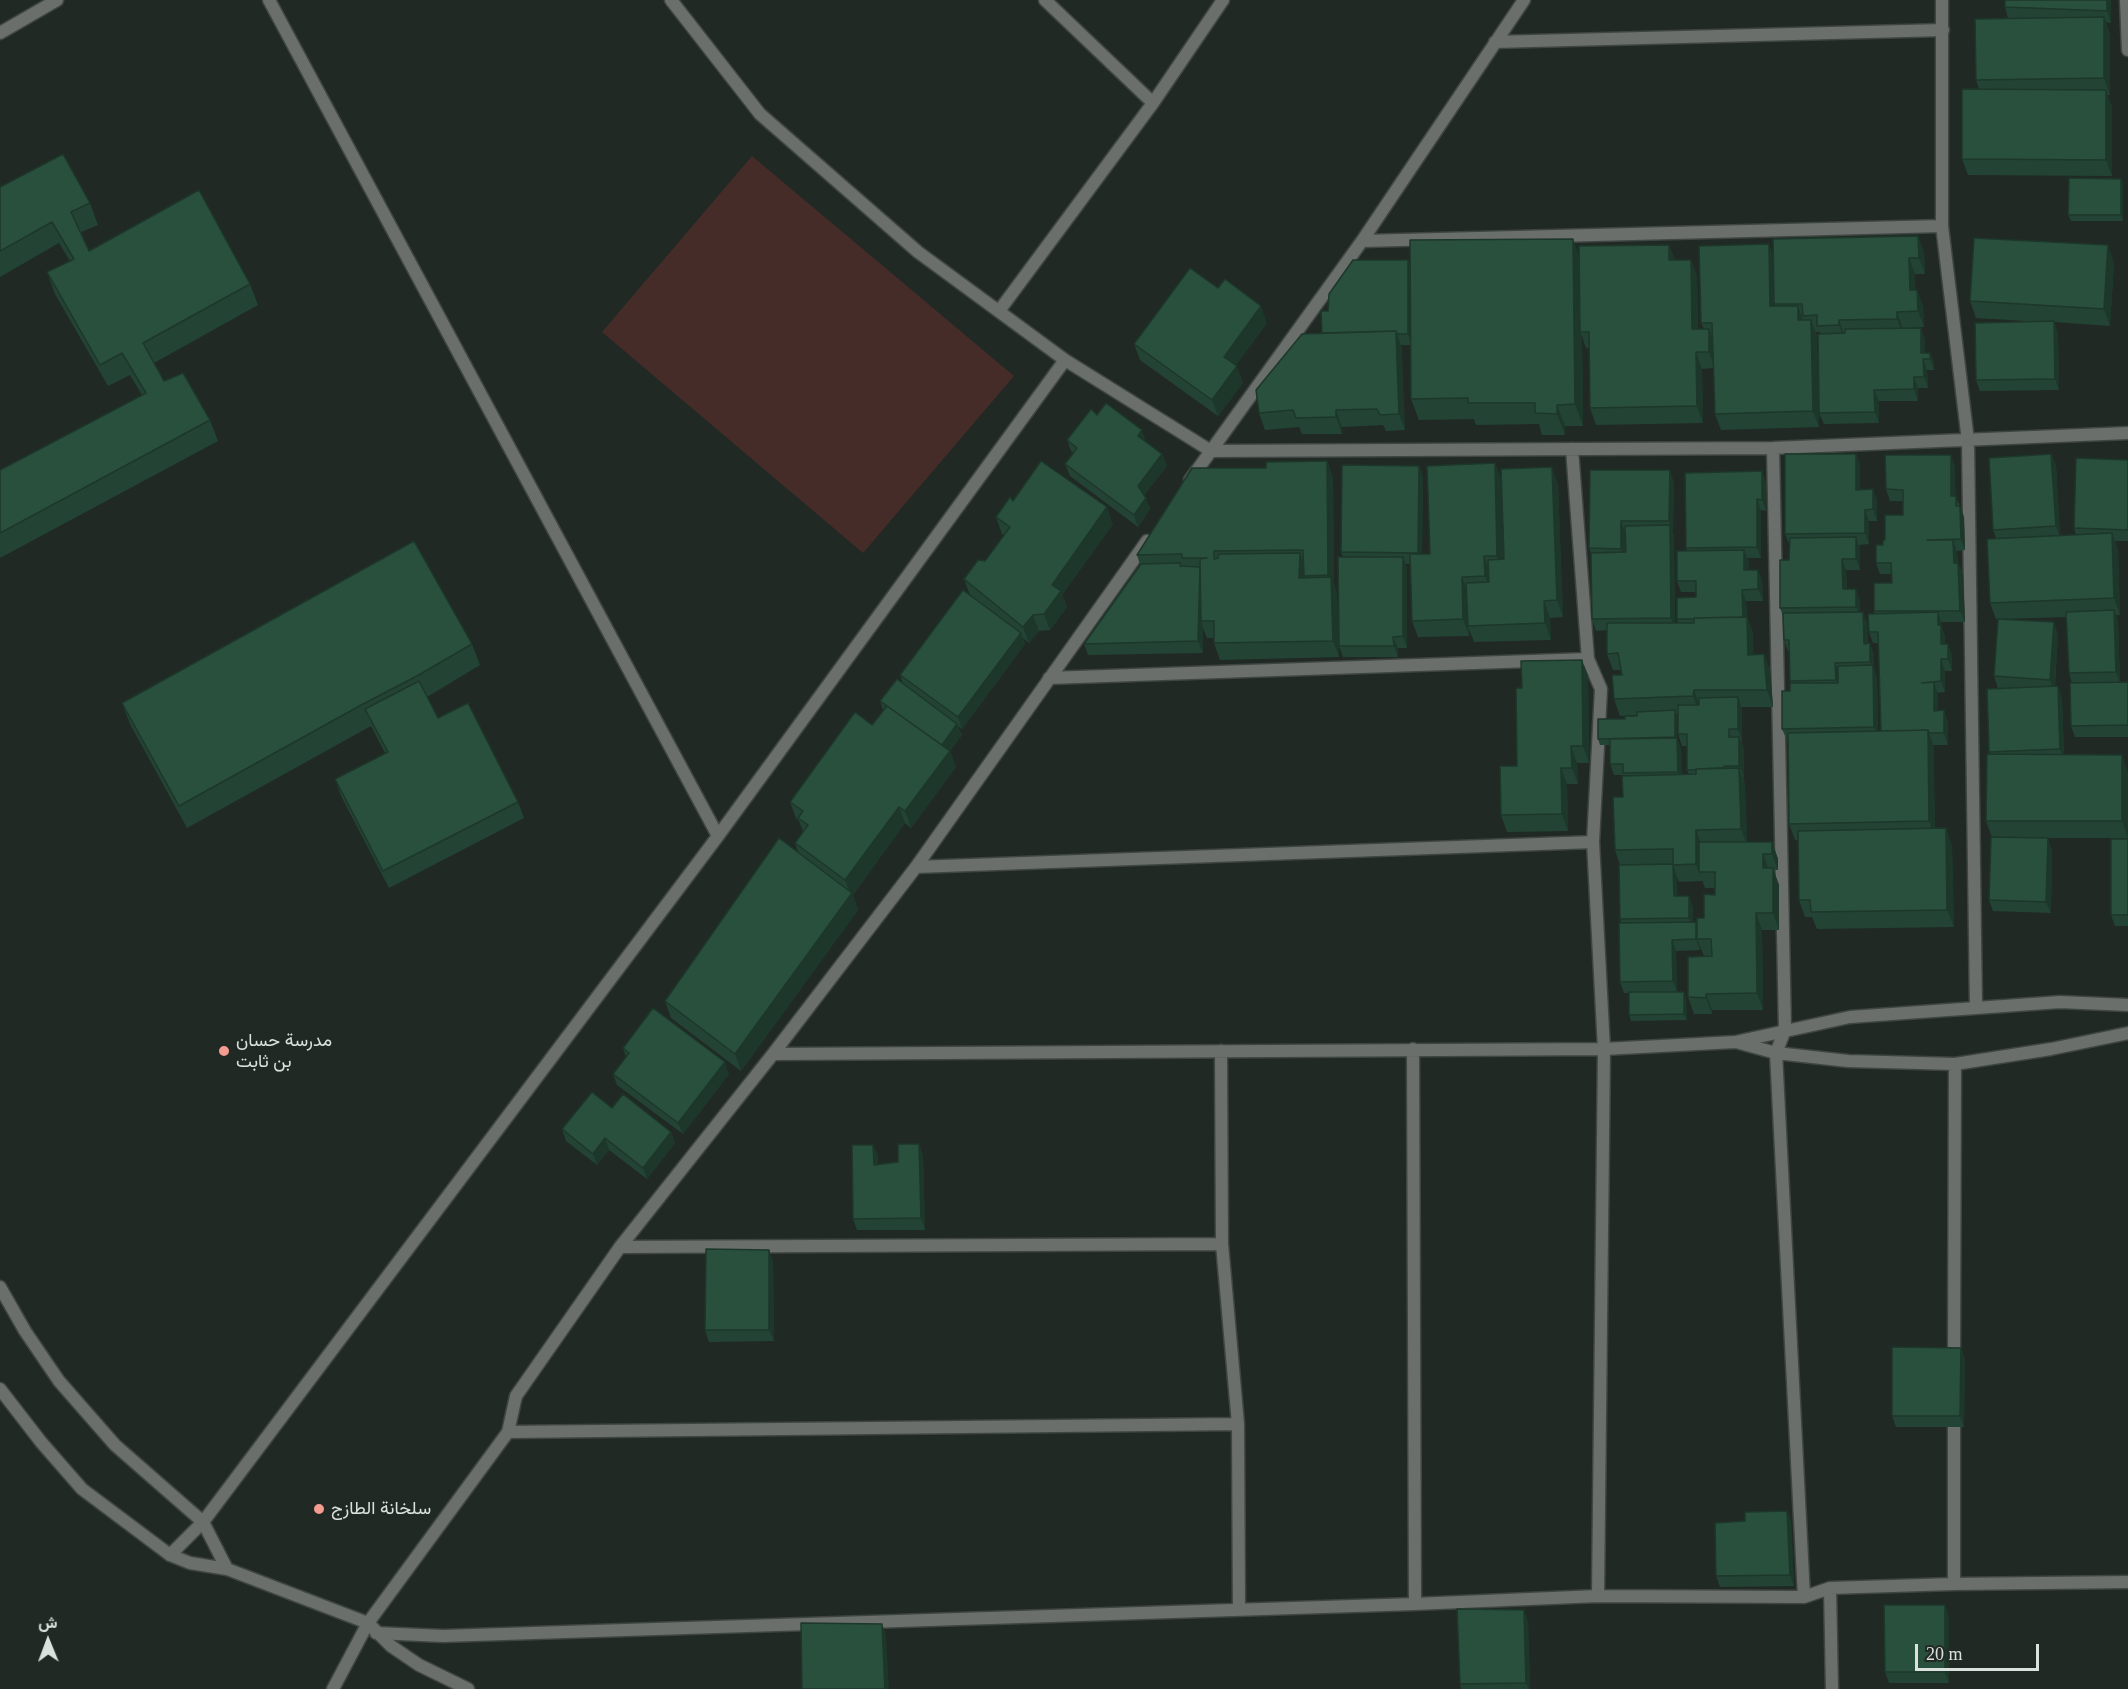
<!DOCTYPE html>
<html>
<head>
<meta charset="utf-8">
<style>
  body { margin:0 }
  #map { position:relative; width:2128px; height:1689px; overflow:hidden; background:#212925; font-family:"Times New Roman",Vazirmatn,serif }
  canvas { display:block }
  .north { position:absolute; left:18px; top:1611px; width:60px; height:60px; -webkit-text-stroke:4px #212925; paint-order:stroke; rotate:359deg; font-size:16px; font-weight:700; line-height:24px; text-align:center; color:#dbe1dd }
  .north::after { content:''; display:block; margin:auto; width:21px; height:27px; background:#dbe1dd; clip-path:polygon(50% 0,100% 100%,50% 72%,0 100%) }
  .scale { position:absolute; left:1915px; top:1644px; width:124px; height:27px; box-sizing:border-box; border:3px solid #dbe1dd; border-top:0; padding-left:8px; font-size:18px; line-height:21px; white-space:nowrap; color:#dbe1dd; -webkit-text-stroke:4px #212925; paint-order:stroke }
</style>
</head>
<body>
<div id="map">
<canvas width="2128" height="1689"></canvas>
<div class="north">ش</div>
<div class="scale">20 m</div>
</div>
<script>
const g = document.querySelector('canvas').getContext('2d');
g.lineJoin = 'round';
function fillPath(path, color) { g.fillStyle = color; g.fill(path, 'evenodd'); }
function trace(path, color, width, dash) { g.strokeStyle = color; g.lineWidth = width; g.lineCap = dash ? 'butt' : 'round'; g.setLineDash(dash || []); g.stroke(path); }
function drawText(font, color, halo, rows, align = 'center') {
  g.font = font + ' "Times New Roman",Vazirmatn,serif'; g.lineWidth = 5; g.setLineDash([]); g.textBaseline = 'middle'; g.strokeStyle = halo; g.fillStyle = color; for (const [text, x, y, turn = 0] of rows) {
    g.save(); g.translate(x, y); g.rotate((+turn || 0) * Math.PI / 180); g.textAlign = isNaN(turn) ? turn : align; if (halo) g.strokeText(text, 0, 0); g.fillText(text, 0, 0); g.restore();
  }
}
fillPath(new Path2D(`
  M752,156L1014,376L863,553L602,332Z`), '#452c28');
const minor = new Path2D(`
  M269,0L718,836
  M671,0L760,114L918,252L1065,360L1211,451L1773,448L2128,433
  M1045,0L1153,103
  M1942,0V226L1968,441L1976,1007
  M2126,0L2128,50
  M0,33L57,0
  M1495,42L1943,30
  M1362,241L1942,226
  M999,311L1153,103L1223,0
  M1773,448L1785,1030L1776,1053L1804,1597
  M1572,449L1588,659L1601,689L1593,842L1604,1049L1598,1596
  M1190,480L1362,241L1524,0
  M1049,678L1588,659
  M916,867L1593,842
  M1736,1042L1776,1053L1848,1061L1955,1064L2051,1049L2128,1033
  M1413,1049L1415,1604
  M1221,1051L1222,1244L1238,1424L1239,1610
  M773,1054L1604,1049L1735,1042L1850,1017L2060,1002L2128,1005
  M620,1247L1222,1244
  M1954,1363L1955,1064
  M508,1432L1238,1424
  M170,1555L203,1522L718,836L1065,360
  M1954,1584V1410
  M1830,1588L1832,1689
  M376,1633L443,1636L1415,1604L1598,1596L1804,1597L1830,1588L1954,1584L2128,1582
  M333,1689L368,1623L508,1432L516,1396L620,1247L773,1054L916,867L1147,541`);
const tertiary = new Path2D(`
  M0,1287L25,1331L59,1381L115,1445L203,1522L227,1569
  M0,1389L41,1442L82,1489L170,1555L190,1563L227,1569L368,1623L391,1646L419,1665L468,1689`);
trace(minor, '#3f4642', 15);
trace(tertiary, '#3f4642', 15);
trace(minor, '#6a6f6c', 12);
trace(tertiary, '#6a6f6c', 12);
fillPath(new Path2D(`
  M2111,0V23L2106,22L2110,34V95H2107L2112,107V176L1968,175L1962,159L1979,89L1976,80L2008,18L2005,7Z
  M2121,179L2123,185V221H2071L2068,215Z
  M0,187L90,203L98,225L81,232L89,251L250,284L258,305L154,363L164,381L210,420L218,441L0,558V470L142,395L130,375L108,386L55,294L47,272L70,261L59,243L0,277Z
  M1918,236L1924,253L1925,274H1915V290H1917L1923,307L1924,327L1913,328L1925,339V353H1930L1934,364V370H1927L1928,388H1918V401H1879V423L1824,424L1819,413L1820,332H1815L1817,336L1819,427L1721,430L1715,414L1713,368L1702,369L1703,423L1596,425L1590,408L1589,348H1586L1582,336L1583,426H1565V435H1542L1539,424L1476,425L1474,419L1419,420L1411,399V345H1401L1405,430L1386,431L1383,425L1342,427V434H1302L1299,427L1265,430L1259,413L1322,333L1408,260L1410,266L1579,255L1669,245L1675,260H1691L1697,276L1698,329H1704L1701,323L1774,257Z
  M2114,262L2110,326L2054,322L2058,333L2059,390L1980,391L1976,380L2043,322L1976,318L1970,301Z
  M1218,288L1267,323L1236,365L1243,383L1218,416L1140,360L1134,344Z
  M1097,415L1146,442L1162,454L1167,466L1144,495L1150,509L1138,527L1070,476L1065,464L1074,453L1071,451L1067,440Z
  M1856,454L1860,465V490L1873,489L1877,501V521H1869V544L1859,545L1860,549V570H1846L1847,589L1860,600V612L1867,623L1868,643H1870L1874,655V668L1877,677L1878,731H1881L1878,643H1873L1869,632L1875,614L1874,611L1892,583V574H1880L1876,563L1885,540L1903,515V501H1890L1886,489L1955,466V496L1960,506L1964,517L1965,550L1957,551L1958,563L1963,574L1965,622H1941L1942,628L1945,636V644L1952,655V671H1945V692L1937,693L1938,711L1948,722V745H1933L1935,828L1952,845L1954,927L1817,929L1812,917H1805L1799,900L1798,840H1795L1789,824L1788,740H1787L1782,729L1791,683L1790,681L1789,651H1788L1784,640L1783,616L1780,608L1789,560L1790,546L1785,534Z
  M2051,454L2056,465L2060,535H2076L2074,528L2128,460V541H2115L2118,550L2120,615H2116L2118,621L2120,683L2128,682V737H2075L2071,726L2072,683L2069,673L2067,617L2001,619L2058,634L2055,686L2062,698L2064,755L2128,772V838H2011L2052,850L2051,913L1993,911L1989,900L1992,837L1986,821L1990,754L1989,752L2006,688H1998L1994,676L1998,619H1996L1990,603L1996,538L1993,530Z
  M1327,461L1333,478L1334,584L1337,594L1339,657L1220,660L1214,643V638H1207L1203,628V653L1088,655L1084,644L1140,565L1137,555L1266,468Z
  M1495,463L1501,480L1503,559H1504L1558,484L1563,617L1550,618L1551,640L1474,642L1469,629V636L1418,637L1412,621L1410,564H1405L1407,568V648H1398V657H1343L1339,646L1343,557L1341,552L1419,466L1423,477L1422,554H1430Z
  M1590,470L1674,482L1673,533L1674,536L1675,623H1678L1677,619L1696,597V592H1681L1677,581L1687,551L1686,548L1762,471L1766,483V511L1761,510V558H1747L1749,562L1748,570H1758L1762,581L1763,601H1746L1747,617L1753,633V654H1764L1770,670L1773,707H1742V741H1741L1744,748V777H1743L1745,785L1747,842H1772L1778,859V870H1773L1779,885V930H1762L1763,1010H1712V1014H1694L1688,997L1712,956H1704L1700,946V950L1676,951L1677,992L1686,998L1687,1020L1631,1021L1629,1015V993H1624L1620,982L1621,923L1620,919V865L1615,850L1623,797L1624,776V775H1614L1610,764V745H1600L1598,739L1625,719L1637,715L1620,716L1614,699L1622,675L1621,670H1613L1607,654V630L1596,631L1592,619L1591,553L1589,548ZM1676,714H1678V734L1682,746H1687V770L1689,775H1682L1681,749L1677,738ZM1677,877L1679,882L1702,881V880L1705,888H1715V895L1704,918L1697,927L1696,922H1693V907L1677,896Z
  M1013,501L1113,524L1062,595L1067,607L1050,630L1039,631L1029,643L1023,638L1025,644L962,729L958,726L962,735L950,751L956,767L911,828L905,823L853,895L858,910L741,1071L671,1018L665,1001L798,852L795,843L803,831L799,821L796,818L790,802L872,725L883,710L880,701L903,684L900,675L970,595L964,579L985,561L1004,535L1002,534L996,517Z
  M472,644L480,665L427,697L438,718L518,802L524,818L389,888L341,796L335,779L385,753L371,726L187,828L130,724L122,703Z
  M1588,676L1589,763H1577L1578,784H1567L1568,831L1507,832L1501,815L1517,766L1522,688Z
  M2128,839V926H2115L2111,915Z
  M623,1048L729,1074L683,1134L617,1085L613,1074L626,1057Z
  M612,1108L671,1132L675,1143L647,1179L609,1150L597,1165L566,1141L562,1129Z
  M919,1144L923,1156L925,1230H857L853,1219L873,1145L878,1156V1164L898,1162Z
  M773,1261L774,1341L709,1342L705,1330Z
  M1961,1348L1965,1359L1964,1427H1896L1892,1416Z
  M1787,1511L1791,1522L1794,1586L1720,1587L1716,1576L1745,1521Z
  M1949,1616V1683H1889L1885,1672Z
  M1528,1621L1530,1689H1461L1460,1684Z`), '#234434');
fillPath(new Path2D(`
  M2107,0H2111V23L2107,11Z
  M2104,17L2110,34V95L2104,78Z
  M2106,90L2112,107V176L2106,160Z
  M2121,179L2123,185V221L2121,215Z
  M1918,236L1924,253L1925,274L1919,258Z
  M1573,239L1581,260L1580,332L1582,336L1583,426L1575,404Z
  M1769,244L1775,260L1774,304L1776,309L1770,306Z
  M1669,245L1675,261L1669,260Z
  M2108,245L2114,262L2110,326L2104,309Z
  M1909,258L1915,274L1916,307L1910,290Z
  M1408,260L1412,271V345L1408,334Z
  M1691,260L1697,276L1698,346L1692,329Z
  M1917,290L1923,307L1924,327L1918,311Z
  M1261,306L1267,323L1230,373L1224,357Z
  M1798,306L1804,323L1798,320Z
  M1897,312L1903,328V335L1897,319Z
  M1811,320L1817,336L1819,427L1813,411Z
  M1839,320L1845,337V341L1839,325Z
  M2054,321L2058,333L2059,390L2055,379Z
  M1921,328L1925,339V359H1923L1927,370L1928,388L1924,377L1921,353Z
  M1709,329L1715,346V368L1709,352Z
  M1396,331L1402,348L1405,430L1399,414Z
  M1696,352L1702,369L1703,423L1697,406Z
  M1930,353L1934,364V370L1930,359Z
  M1237,366L1243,383L1218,416L1212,400Z
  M1914,377L1918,388V401L1914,389Z
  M1874,390L1879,401V423L1875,412Z
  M1557,405L1565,426V435L1557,414Z
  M1336,410L1342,427V434L1336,417Z
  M1142,430L1146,442L1138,436Z
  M1162,454L1167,466L1142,497L1138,486Z
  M1856,454L1860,465V501L1856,490Z
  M2051,454L2056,465L2060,538L2056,526Z
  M1951,455L1955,466L1956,508L1951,496Z
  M1327,461L1333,478L1334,584L1337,594L1339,657L1333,641L1331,585L1328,575Z
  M1495,463L1501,480L1503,572L1497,556Z
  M1419,466L1423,477L1422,564L1418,553Z
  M1552,467L1558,484L1563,617L1557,600Z
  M1670,470L1674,482L1673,533L1669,521Z
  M1762,471L1766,483V511L1762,500Z
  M1873,489L1877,501V521L1873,509Z
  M1146,498L1150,509L1138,527L1134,515Z
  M1757,499L1761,510V558L1757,547Z
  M1960,506L1964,517L1965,550L1961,539Z
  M1107,507L1113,524L1062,595L1067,607L1050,630L1044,614L1052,585Z
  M1865,510L1869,521V544L1865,533Z
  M1621,521L1625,532V560L1621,549Z
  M1670,525L1674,536L1675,629L1671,618Z
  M2112,533L2118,550L2120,615L2114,598Z
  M1856,537L1860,549V570L1856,559Z
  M1953,540L1957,552L1958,575L1954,563Z
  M1744,550L1749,562L1748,582L1744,570Z
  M1300,553L1306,570L1304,576L1306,581L1299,578Z
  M1484,556L1490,573L1491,592L1485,576Z
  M1403,557L1407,568V648L1403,636Z
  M1842,559L1846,570L1847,601L1843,589Z
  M1958,563L1963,574L1965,622L1960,611Z
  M1200,567L1201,621L1203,627V653L1198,641Z
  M1758,570L1762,581L1763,601L1758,589Z
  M1462,577L1468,593V626L1469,636L1463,619Z
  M1856,589L1860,600V618L1856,607Z
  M1742,590L1746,601L1747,630L1743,619Z
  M1544,601L1550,618L1551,640L1545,623Z
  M2114,610L2118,621L2120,683L2116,672Z
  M1863,612L1867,623L1868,655L1864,644Z
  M1938,612L1945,636V656L1941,644L1938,625Z
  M1033,615L1039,631L1029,643L1023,627Z
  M1747,617L1753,633L1754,671L1748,655Z
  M2054,622L2058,634L2054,692L2050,680Z
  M1021,633L1025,644L962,729L958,717Z
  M1393,637L1398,648V657L1394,646Z
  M1870,643L1874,655V668L1877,677L1878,738L1874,727L1873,670L1870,662Z
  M1948,644L1952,655V671L1948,659Z
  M1764,654L1770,670L1773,707L1767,690Z
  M1941,659L1945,671V692L1941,681Z
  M1582,660L1588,676L1589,763L1583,746Z
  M1835,663L1840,675V691L1836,680Z
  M1934,682L1938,694V722L1934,711Z
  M2058,686L2062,698L2064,760L2060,749Z
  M1694,690L1700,707L1699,713L1693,696Z
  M1738,697L1742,709V741L1738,729Z
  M1675,710L1677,716V743L1675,737Z
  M1944,710L1948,722V745L1944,733Z
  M957,724L962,735L950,751L956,767L911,828L905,811L941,746Z
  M1928,730L1934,747L1935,838L1929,821Z
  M1739,737L1744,748V777L1739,766Z
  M1677,738L1681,749L1682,783L1678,772Z
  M1571,746L1577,763L1578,784L1572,768Z
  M2122,755L2128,772V838L2122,821Z
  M1561,768L1567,784L1568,831L1562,814Z
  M1739,768L1745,785L1747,845L1741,829Z
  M899,807L905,823L853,895L858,910L741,1071L735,1054L851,895L845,880Z
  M1946,828L1952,845L1954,927L1947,910Z
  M1696,830L1702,846L1699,872L1702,881L1696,864Z
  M2048,838L2052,850L2051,913L2046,902Z
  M1772,842L1778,859V870L1772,854Z
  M1763,854L1769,871L1763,868Z
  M1673,865L1677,877L1678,907L1674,896Z
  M1773,868L1779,885V930L1773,913Z
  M1689,896L1693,907V929L1689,918Z
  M1756,913L1762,930L1763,1010L1757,993Z
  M1696,922L1700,933L1697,939L1700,946V950L1696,939Z
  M1672,940L1676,951L1677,992L1673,981Z
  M1684,992L1686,998L1687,1020L1684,1014Z
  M1706,994L1712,1010V1014L1706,998Z
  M725,1062L729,1074L683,1134L678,1123Z
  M671,1132L675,1143L647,1179L643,1168Z
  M605,1138L609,1150L597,1165L593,1154Z
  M919,1144L923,1156L925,1230L921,1218Z
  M873,1145L878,1156V1176L874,1165Z
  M769,1250L773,1261L774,1341L769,1330Z
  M1961,1348L1965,1359L1964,1427L1960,1416Z
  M1787,1511L1791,1522L1794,1586L1790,1575Z
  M1945,1605L1949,1616V1683L1945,1672Z
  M1524,1610L1528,1621L1530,1689H1529L1526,1683Z
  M882,1624L886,1635L889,1689H885Z`), '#1d372b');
const building = new Path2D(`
  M2005,0H2107V11L2005,7Z
  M2104,17V78L1976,80L1975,19Z
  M1962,89L2106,90V160L1962,159Z
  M63,154L90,203L71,212L89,251L199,190L250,284L143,343L164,381L183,373L210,420L0,533V470L146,393L122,353L100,365L47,272L74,259L52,222L0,251V187Z
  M2069,178L2121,179V215H2068Z
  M1918,236L1919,258H1909L1910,290H1917L1918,311L1897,312V319L1839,320V325L1817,326V315L1803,316L1802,304H1774L1773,239Z
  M1974,238L2108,245L2104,309L1970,301Z
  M1573,239L1575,404L1557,405V414L1535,413V403H1468V398L1411,399L1410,240Z
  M1769,244L1770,306H1798V320H1811L1813,411L1715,414L1712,323H1701L1699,246Z
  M1669,245V260H1691L1692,329H1709V352H1696L1697,406L1590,408L1589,332H1580L1579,246Z
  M1353,260H1408V334H1397L1396,331L1322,333L1321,311H1328L1329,294Z
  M1190,268L1218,288L1225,279L1261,306L1224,357L1237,366L1212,400L1134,344Z
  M2054,321L2055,379L1976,380L1975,323Z
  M1921,328V353H1930V359H1923L1924,377H1914V389L1874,390L1875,412L1819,413L1818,334L1845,333V329Z
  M1396,331L1399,414L1380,415L1377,409L1336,410V417L1296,418L1293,410L1259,413L1256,390L1302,334Z
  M1106,403L1142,430L1138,436L1162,454L1138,486L1146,498L1134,515L1065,464L1077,448L1067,440L1091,409L1097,415Z
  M1785,454H1856V490L1873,489V509L1865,510V533L1785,534Z
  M2051,454L2056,526L1993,530L1989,458Z
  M1885,455H1951V496H1956V506H1960L1961,539L1927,540H1953L1954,563H1958L1960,611H1874V583H1892L1891,563H1876V545H1883V540H1885V515H1903V490L1886,489Z
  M2076,458L2128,460V530L2074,528Z
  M1041,461L1107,507L1052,585L1061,591L1044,614L1033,615L1023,627L964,579L978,560L985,561L1010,527L996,517L1010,497L1013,501Z
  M1327,461L1328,575L1304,576L1303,550L1214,551V559L1218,558L1219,554L1300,553L1299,578L1331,577L1333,641L1214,643V621H1201L1200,559L1207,558H1182V554L1137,555L1192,468H1266V462Z
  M1495,463L1497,556H1484L1485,576L1462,577L1463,619L1412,621L1410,554H1430L1427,466Z
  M1342,465L1419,466L1418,553L1341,552Z
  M1552,467L1557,600L1544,601L1545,623L1468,626L1466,583L1489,582L1488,560L1504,559L1501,469Z
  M1590,470H1670L1669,521H1621V549L1589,548Z
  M1762,471V500L1757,499V547L1686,548L1685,473Z
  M1670,525L1671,618L1592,619L1591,553L1626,552L1625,526Z
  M2112,533L2114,598L1990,603L1987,539Z
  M1856,537V559H1842L1843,589H1856V607L1780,608V560H1789L1790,538Z
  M414,541L472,644L417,676L363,704L179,806L122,703Z
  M1744,550V570H1758V589L1742,590L1743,617L1694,618V619H1677V598L1696,597V581H1677V551Z
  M1338,557H1403V636L1393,637L1394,646H1339Z
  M1181,563L1180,566L1200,567L1198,641L1084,644L1141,564Z
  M963,590L1021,633L958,717L900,675Z
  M2114,610L2116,672L2069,673L2066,612Z
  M1863,612L1864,644L1870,643V662L1835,663L1836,680L1790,681L1789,640H1784L1783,613Z
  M1938,612V625H1941V644H1948V659H1941V681L1922,683L1934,682V711L1944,710V733H1929L1928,730L1881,731L1878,632H1869L1868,614Z
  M1747,617L1748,655L1764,654L1767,690H1694L1693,696L1614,699L1612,675H1622L1618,653L1607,654V623H1694V618Z
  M1998,619L2054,622L2050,680L1994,676Z
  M1582,660L1583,746H1571L1572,768H1561L1562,814L1501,815L1500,766H1517L1516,688H1522L1521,661Z
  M1873,665L1874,727L1782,729V691H1790V683H1838V666Z
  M897,679L957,724L942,745L880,701Z
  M419,681L438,718L468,703L518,802L383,871L335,779L388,752L365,709Z
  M2128,682V725L2071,726L2070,683Z
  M2058,686L2060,749L1989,752L1987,689Z
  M1738,697V729H1729V737H1739V766H1724V768L1696,769V770H1687V734H1678V705H1699V698Z
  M887,706L950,751L905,811L899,807L845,880L795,843L808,825L798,818L803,811L790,802L855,712L872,725Z
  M1675,710V737L1598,739V719H1625V716H1637V712Z
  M1928,730L1929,821L1789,824L1788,733Z
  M1677,738L1678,772L1623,773V764H1610V739Z
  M1987,754L2122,755V821H1986Z
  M1739,768L1741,829L1696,830V864L1673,865V849L1615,850L1613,797H1623L1622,776L1696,774V769Z
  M1946,828L1947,910L1811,912L1810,900H1799L1798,831Z
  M1991,837L2048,838L2046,902L1989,900Z
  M779,838L852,893L735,1054L665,1001Z
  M2111,839H2128V915H2111Z
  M1699,842H1772V854H1763V868H1773V913H1756L1757,993L1706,994V998L1688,997V957L1712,956L1711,939H1697V918H1704V894L1715,895V872H1699Z
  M1673,864L1674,896H1689V918L1620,919L1619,865Z
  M1696,922V939L1672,940L1673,981L1620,982L1619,923Z
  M1629,992H1684V1014L1629,1015Z
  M653,1008L725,1062L678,1123L613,1074L629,1053L623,1048Z
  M592,1092L612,1108L623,1094L671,1132L643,1168L605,1138L593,1154L562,1129Z
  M898,1144H919L921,1218L853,1219L852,1145H873L874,1165L898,1162Z
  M706,1249L769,1250V1330H705Z
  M1892,1347L1961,1348L1960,1416H1892Z
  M1787,1511L1790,1575L1716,1576L1715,1523L1745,1521V1512Z
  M1884,1605H1945V1672H1885Z
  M1457,1609L1524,1610L1526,1683L1460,1684Z
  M801,1623L882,1624L885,1689H802Z`);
fillPath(building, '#294f3d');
trace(building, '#1d372b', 1.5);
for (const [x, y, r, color] of [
  [224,1051,6,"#f59c91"],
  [319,1509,6,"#f59c91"]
]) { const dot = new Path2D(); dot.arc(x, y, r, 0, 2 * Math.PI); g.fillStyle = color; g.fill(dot); trace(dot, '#212925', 2); }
drawText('18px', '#dbe1dd', '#212925', [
  ["مدرسة حسان",236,1041],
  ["بن ثابت",236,1062],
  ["سلخانة الطازج",331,1509]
], 'left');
</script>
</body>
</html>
